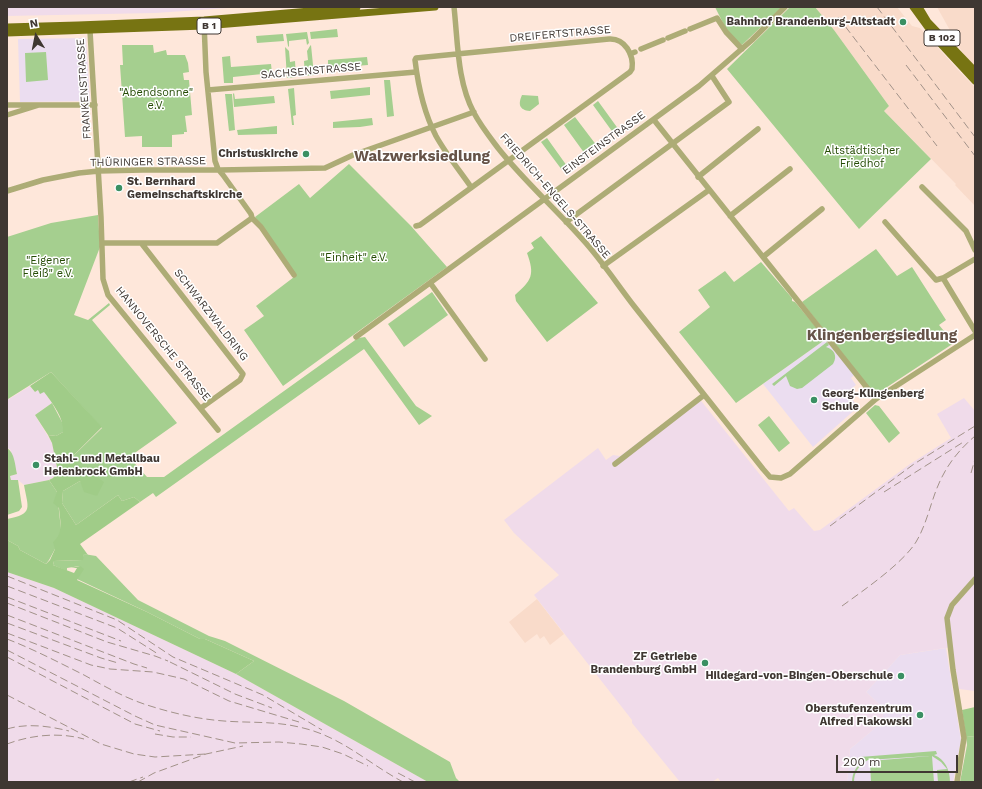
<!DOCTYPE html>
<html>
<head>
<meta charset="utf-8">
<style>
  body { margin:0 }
  #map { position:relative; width:982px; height:789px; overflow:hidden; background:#fee7da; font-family:"Work Sans",sans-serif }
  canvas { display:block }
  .frame { position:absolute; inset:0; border:8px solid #3f3732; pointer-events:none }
  .north { position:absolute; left:16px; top:16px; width:40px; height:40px; -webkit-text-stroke:3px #fff; paint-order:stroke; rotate:350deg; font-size:11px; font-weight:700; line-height:16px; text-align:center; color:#3f3732 }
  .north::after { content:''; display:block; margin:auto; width:14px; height:18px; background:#3f3732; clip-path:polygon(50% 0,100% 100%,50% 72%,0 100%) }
  .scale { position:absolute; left:836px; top:755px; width:122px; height:18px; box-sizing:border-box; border:2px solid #3f3732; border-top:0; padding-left:5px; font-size:12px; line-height:14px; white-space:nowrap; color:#3f3732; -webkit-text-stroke:3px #fff; paint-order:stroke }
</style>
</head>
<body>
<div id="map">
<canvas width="982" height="789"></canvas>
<div class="frame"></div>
<div class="north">N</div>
<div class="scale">200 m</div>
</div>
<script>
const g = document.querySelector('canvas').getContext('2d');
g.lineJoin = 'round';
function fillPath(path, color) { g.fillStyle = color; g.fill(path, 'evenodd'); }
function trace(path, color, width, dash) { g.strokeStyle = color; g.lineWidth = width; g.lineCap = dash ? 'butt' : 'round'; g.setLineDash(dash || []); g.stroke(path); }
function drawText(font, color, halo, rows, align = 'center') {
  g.font = font + ' "Work Sans",sans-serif'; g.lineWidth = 3; g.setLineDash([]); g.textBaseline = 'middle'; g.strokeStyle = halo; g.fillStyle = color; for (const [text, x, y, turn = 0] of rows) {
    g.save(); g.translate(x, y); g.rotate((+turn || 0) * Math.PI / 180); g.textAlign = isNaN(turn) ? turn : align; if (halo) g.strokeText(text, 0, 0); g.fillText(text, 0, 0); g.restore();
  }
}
fillPath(new Path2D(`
  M815,7H897L912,26L920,28L961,73L975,87V206L955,185L956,184L884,111L889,106L834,30Z
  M937,7H975V67L962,52Z
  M537,599L564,634L550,645L544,636L540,639L537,634L525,643L509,622Z`), '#f9dbca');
fillPath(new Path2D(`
  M7,7H243L155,13L7,16Z
  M30,386L35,392L38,390L44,392L52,403L35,415L52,443L58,472L53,478L49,480L24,485L18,480L11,481L10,476L17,474L10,449L7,448V397L9,399Z
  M698,397L789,511L794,508L814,531L820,530L910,464L951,438L937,414L964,398L975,411V691L959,689L952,647L900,655L866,692L883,708L882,722L850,749L847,782H721L718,778L712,782H680L632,723V720L534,595L559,575L514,533L504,520L598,448L606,460L613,455L620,456Z
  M7,572L54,588L236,674L428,782H7Z`), '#f0dbea');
fillPath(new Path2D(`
  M86,38L90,101L20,102L18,39Z
  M826,339L854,375L851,378L856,385L847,392L858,407L813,447L763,384Z
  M946,648L961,740L953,782H847L850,749L882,722L883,708L866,692L900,655Z`), '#ebddf0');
fillPath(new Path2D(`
  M715,7H782L742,45L729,35Z
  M790,7H815L834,30L889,106L884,111L931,159L859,229L727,69Z
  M337,29L338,37L311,39L310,32Z
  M307,32L309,43L307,45L306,39L289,41V47L288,46L286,34Z
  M283,34L284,41L257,43L256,36Z
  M122,45H153L154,53L166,50L167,55H185L188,63L189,72L183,73L184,80H189L192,115L185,116L187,132H184V134L172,135V147H142V136L125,137L120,65H123Z
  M311,45L314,75L305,76L304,61L308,60L307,51L310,46Z
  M285,47L289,51L290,62L295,61L296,77L287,78Z
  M46,52L48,80L26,82L25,53Z
  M230,56L231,67L271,64L272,73L233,77V83H224L222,57Z
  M367,57L368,65L328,68V60Z
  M384,80H390L394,116L387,117Z
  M370,87V95L331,99L330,91Z
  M294,88L296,115L293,116L294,125H292L288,89Z
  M234,93L235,99L274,96L275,103L234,107L233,94Z
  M225,94H232L235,130L229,131Z
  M522,95L538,96L539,104L530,111C519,110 518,104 522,95Z
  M598,101L619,130L614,134L593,105Z
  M575,117L597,146L585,154L564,125Z
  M372,118L373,125L360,127L333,128V122Z
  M277,126V134L238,135L237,130Z
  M547,138L567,166L562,170L541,142Z
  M349,164L411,226L447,267L283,386L244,330L264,316L256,306L294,277L255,217L299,184L310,198Z
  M98,215L100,247L74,315L88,320L109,303L110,305L92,320L177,423L129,457L147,477H164L358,338L365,337L416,406L432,416L419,425L364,349L156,497L153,493L140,502L134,497L122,501L118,495L76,525L62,503L63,491L80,481L97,496L70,459L102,428L51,372L8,399L7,397V237L51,223Z
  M876,249L897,276L912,267L946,320L939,325L954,343L875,395L802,302Z
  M761,262L792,298V301L795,302L826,339L736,403L679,332L710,307L698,290L725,271L734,282Z
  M432,292L448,315L404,347L388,324Z
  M827,342L829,345L826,347C834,349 838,356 833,364L802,388L797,389L790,386L786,376L774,386L772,384Z
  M52,403L63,424V432L56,436L48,435L35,415Z
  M875,405L879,406L900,433L889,443L866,413Z
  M769,416L790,443L779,452L758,425Z
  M7,448C15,453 15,466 17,474L10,476L11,480H18L22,507L19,511L7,515Z
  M49,480L57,492L61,530L55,549L49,560L46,564L20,550L18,546L7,540V519C34,514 28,508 24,485Z
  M84,554L96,556L138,600L209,636L225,641L344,701L450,762L456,778L460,782H428L236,674L254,661L205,639H200L147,612L77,579L80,566L67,568V571L53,565L54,561L82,560Z
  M975,736V782H960L967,745L966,737Z
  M936,751L937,754L934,755C945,759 950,770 950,782H938L937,770L947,769L941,762L932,756L934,782H871L870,761L930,756H928L868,760C859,765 854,772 854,782H852C852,773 856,766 864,761L861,760L860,757Z`), '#a5cf8f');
fillPath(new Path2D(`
  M541,236L598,303L547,342L516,301L515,295C532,280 535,275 527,253L534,248L531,243Z
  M51,372L102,427L70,459L104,482L97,496L84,492L80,481L63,491L62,503L76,525L118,495L122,501L134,497L140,502L80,544L88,555L84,554L83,560L54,561L53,565L74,573L77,568H71L80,566L84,569L77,580L147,612L200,639H205L254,661L236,674L54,588L7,572V540L18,546L20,550L46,564L50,560L55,549L53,542C64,533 60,521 59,508L53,503L57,492L49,480L53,478L58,472L52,443L48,435L56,436L63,432C64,418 53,404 44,392L40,394L38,390L35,392L30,386Z
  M975,707V736L966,737L962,710Z`), '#a0cc88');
trace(new Path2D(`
  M454,7C458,43 457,81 474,113C481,126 489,136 498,148C524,181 556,209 584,241C602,261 617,284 634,306C677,360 720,415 763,469L770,477L781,478L790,474L876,399L975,335
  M204,22L206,72L215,161L218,169L223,175L251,214L252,218L261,227L294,275
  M690,29L717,18L726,32L742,49
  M90,31L101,217L103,279L108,295L218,430
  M668,38L685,31
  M641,49L663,40
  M630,54L635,52
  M208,90L416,72
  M7,105H39L7,115
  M39,105H95
  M654,120L876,399
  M698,177L758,129
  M922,187L966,231L975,250
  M7,191L43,180L79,173L99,171L143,170H220L325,168L353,155L474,112
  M730,216L790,169
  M566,222L729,102L712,76
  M885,222L936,280L943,278L975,259
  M416,226L420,225L630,72L632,69C634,55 625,38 609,39L416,58L415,60C418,85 424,113 436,136C446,154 460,171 471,187
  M102,243H217L252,218
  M142,244L243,374L240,380L201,408
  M763,257L822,209
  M603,266L709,190
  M943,278L975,331
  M431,284L485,359
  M356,337L699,86L752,40L785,7
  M615,464L704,395
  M957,782L964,738L953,670L947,618L952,605L975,579`), '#adac76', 5.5);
trace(new Path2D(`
  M913,7L937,40L975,81
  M919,7L928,22L975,71
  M7,27L78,25L204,20L357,7
  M7,33L204,26L435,7`), '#777412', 7);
trace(new Path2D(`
  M877,7L975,137
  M838,17L937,146
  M906,65L975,156
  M971,473L975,459
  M884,492L965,441
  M830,526L914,464L975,426
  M7,576L117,620L173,657L263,695L322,730
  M7,586L117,628L158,654
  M7,597L121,641
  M7,603L107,642L155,656L168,661
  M842,606C864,590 902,564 916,542C928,522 931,499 941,479C949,462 961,448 975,436
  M7,615L134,664L147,668
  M7,623L101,658L118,663
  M7,633L91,665L110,669L153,672L184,679L229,701L299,722
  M7,639C33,649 58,662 84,675C104,686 125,698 147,705C172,713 197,719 224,721C249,723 274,721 299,727C341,736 366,762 403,782
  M7,650L135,716L155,725L235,743L279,742L301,744L322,747L343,754L368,766
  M7,657L135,724L160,731
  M170,662L235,694L272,708
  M7,695L101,744L134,754L155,757L206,754
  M7,729C27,723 49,726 69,731
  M155,734L173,737H191
  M7,744C31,735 59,732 84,739
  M398,773L415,782
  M129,782L143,777
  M138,782L154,773L206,754L243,746`), '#a29289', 1, [8, 4]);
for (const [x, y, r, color] of [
  [903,22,4,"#3a9063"],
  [306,154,4,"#3a9063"],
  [119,188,4,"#3a9063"],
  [814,400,4,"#3a9063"],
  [36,465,4,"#3a9063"],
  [705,663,4,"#3a9063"],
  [901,676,4,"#3a9063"],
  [920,715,4,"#3a9063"]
]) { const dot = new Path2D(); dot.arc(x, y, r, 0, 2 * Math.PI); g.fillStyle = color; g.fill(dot); trace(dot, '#fff', 1.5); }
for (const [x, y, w] of [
  [209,26,24],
  [942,38,36]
]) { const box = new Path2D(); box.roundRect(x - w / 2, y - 8, w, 16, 3); g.fillStyle = '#fff'; g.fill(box); trace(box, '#3f3732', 1); }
drawText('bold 10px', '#3f3732', null, [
  ["B 1",209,26],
  ["B 102",942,38]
]);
drawText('bold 11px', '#3f3732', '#fff', [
  ["Bahnhof Brandenburg-Altstadt",895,22],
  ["Christuskirche",298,154],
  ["St. Bernhard",127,182,"left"],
  ["Gemeinschaftskirche",127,195,"left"],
  ["Georg-Klingenberg",822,394,"left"],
  ["Schule",822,407,"left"],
  ["Stahl- und Metallbau",44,459,"left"],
  ["Heienbrock GmbH",44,472,"left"],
  ["ZF Getriebe",697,657],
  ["Brandenburg GmbH",697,670],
  ["Hildegard-von-Bingen-Oberschule",893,676],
  ["Oberstufenzentrum",912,709],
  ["Alfred Flakowski",912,722]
], 'right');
drawText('11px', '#3f3732', '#fff', [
  ["DREIFERTSTRASSE",560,34,-5],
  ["SACHSENSTRASSE",311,71,-5],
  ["FRANKENSTRASSE",84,89,-94],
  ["EINSTEINSTRASSE",604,143,-36],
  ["THÜRINGER STRASSE",148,162,-1],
  ["FRIEDRICH-ENGELS-STRASSE",555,196,49],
  ["SCHWARZWALDRING",211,315,52],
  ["HANNOVERSCHE STRASSE",163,344,51]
]);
drawText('11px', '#244b03', '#fff', [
  ["\"Abendsonne\"",156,93],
  ["e.V.",156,106],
  ["Altstädtischer",862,151],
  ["Friedhof",862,164],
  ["\"Einheit\" e.V.",354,258],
  ["\"Eigener",48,261],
  ["Fleiß\" e.V.",48,274]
]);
drawText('bold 15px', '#665348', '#fff', [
  ["Walzwerksiedlung",422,157],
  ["Klingenbergsiedlung",882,336]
]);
</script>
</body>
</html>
